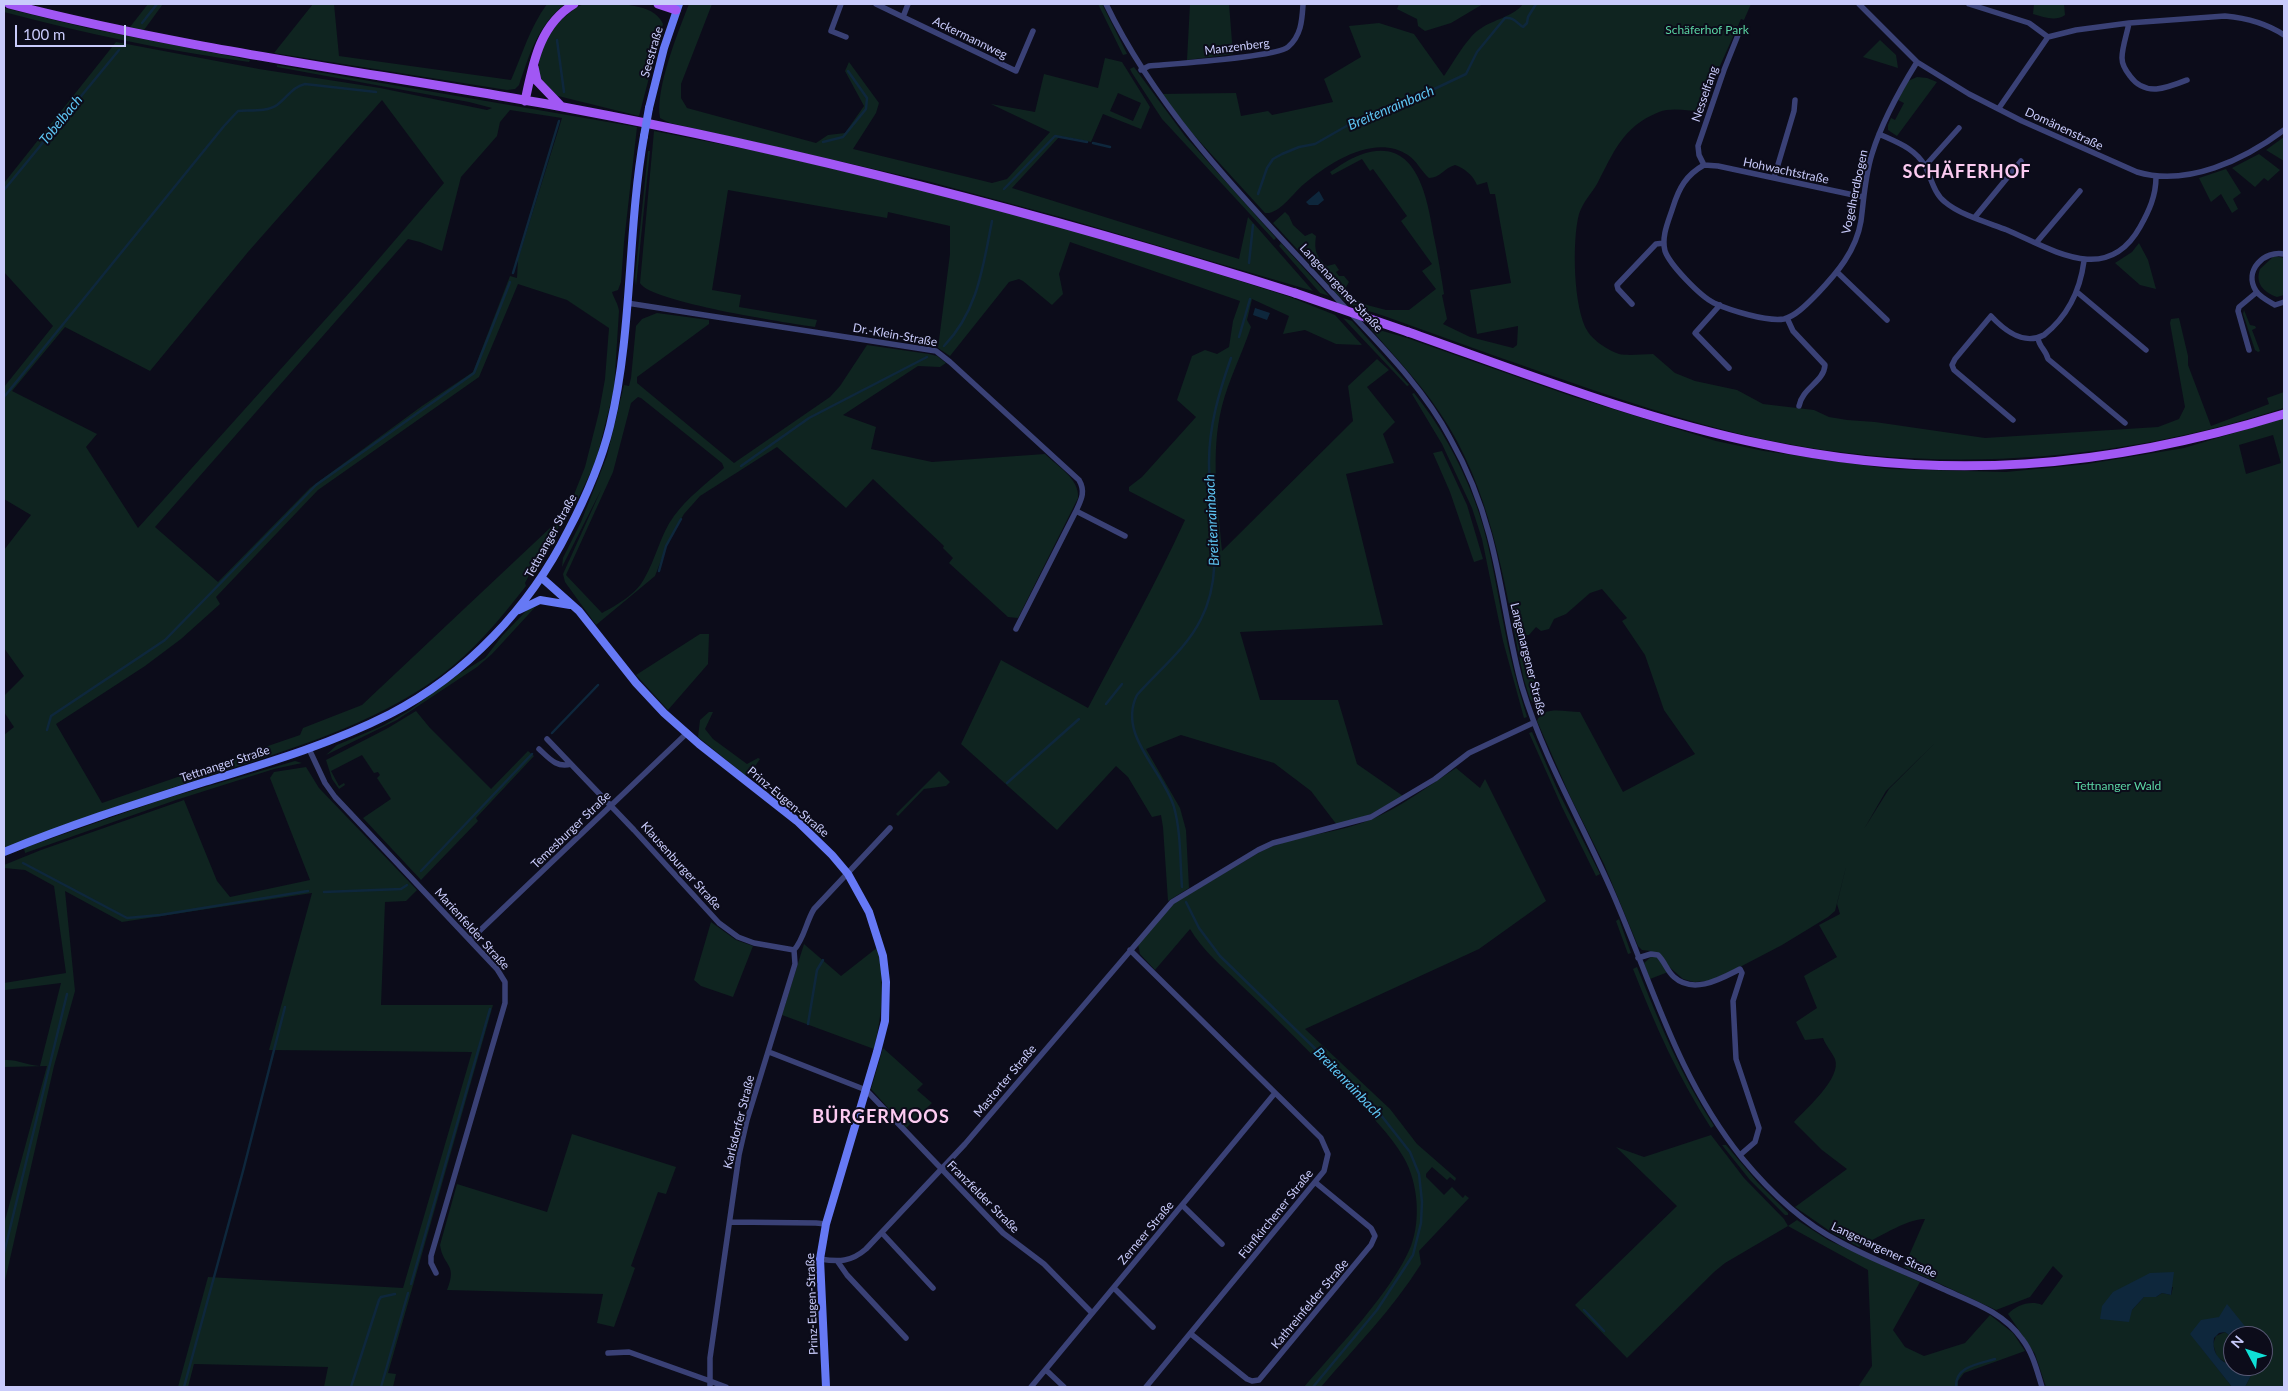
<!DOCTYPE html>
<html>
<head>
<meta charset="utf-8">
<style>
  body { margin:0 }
  #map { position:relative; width:2288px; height:1391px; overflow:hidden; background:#0c0c1a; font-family:Lato,sans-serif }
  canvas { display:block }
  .frame { position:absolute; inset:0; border:5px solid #c9cbfb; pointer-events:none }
  .north { position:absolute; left:2223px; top:1326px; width:50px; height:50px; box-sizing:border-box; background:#0c0c1a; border:1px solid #585874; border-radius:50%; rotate:310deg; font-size:14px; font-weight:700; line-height:20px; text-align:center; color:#c9cbfb }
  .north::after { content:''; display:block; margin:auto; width:18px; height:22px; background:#0fe1d6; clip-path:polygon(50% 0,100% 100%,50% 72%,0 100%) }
  .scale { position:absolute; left:15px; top:25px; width:111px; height:22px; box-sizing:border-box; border:2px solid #c9cbfb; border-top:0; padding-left:6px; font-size:15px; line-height:18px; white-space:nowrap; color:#c9cbfb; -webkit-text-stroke:4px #0c0c1a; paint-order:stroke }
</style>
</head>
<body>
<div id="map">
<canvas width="2288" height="1391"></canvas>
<div class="frame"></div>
<div class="north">N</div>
<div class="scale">100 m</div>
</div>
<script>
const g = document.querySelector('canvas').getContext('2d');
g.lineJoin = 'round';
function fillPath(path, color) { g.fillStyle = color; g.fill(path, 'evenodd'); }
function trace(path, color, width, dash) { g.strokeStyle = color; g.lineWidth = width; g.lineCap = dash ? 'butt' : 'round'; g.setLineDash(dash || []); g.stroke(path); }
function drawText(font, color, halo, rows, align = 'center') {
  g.font = font + ' Lato,sans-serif'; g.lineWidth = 4; g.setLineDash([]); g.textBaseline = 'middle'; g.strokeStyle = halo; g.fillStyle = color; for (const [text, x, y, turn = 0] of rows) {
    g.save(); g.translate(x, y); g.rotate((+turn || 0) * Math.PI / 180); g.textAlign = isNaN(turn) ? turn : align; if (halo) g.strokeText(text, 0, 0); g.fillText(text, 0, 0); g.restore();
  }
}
fillPath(new Path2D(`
  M148,4H163L144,30L130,27Z
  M313,4H334L339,56L511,80C523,53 529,29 547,4H565C538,25 530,53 519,85L515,89L507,90L274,53Z
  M584,4C608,4 653,0 663,24L639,116L554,95L539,78V62L545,39L557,23L577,7Z
  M689,4H712L681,84V98L687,108L816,143L828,135L845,133L864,106L845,71L849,62L879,103L876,113L853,149L992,183L1007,179L1050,132L991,104L1035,112L1044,74L1098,88L1105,58L1122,62L1150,107L1141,129L1103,114L1091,142L1060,136L1012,188L1239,259L1248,217L1313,291L1064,218L927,181L670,123L660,118C655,89 678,32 689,4ZM1118,93L1141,103L1133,121L1110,111Z
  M1098,4H1102L1127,54L1123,55Z
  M1190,4H1229L1233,54L1187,60Z
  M1399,4H1483L1451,23L1425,31L1418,26L1417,19L1397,9Z
  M1523,4H1751L1744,20L1741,19L1719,68L1704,112C1689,111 1672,107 1659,112C1622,127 1614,152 1597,184C1591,194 1583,202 1579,214C1572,240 1573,309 1588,332C1594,341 1609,351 1619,354C1629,356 1643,354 1653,354L1675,373L1695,381L1737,390L1763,404L1814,410L1829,417L1847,420L1875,422L1985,438L2158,427L2179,419L2185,407L2170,323L2171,319L2179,318L2188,356V365L2211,426L2269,404L2267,398L2284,392V408C2121,461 1941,475 1772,441C1679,422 1588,388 1498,357C1461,344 1424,330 1387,317C1374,312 1353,308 1342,299C1334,292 1328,283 1321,275C1305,258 1289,240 1273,223L1285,212L1289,216L1293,225L1305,236L1312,233L1316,236C1314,251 1316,256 1327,266L1335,264L1339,270L1336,272L1339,276H1344L1349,282L1346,287L1352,297L1367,305L1386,310H1409L1436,289L1422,271L1432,264L1401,221L1407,216L1373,169L1370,171L1362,159L1332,175L1330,172C1339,166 1349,159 1360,155C1417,134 1427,197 1434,237C1438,256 1441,275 1444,294L1442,295L1447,319L1443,324L1470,337L1513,348L1517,345L1518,326L1477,334L1470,290L1511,283L1495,194H1490L1487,182L1477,185C1473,175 1464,168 1455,165C1444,168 1440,178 1429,178C1421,171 1417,161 1408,155C1375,133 1330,162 1304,184C1294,192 1279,215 1265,213L1192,133L1161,94L1236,93L1241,116L1268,111L1272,115L1333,102L1324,79L1361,57L1349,26L1379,23L1414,34L1444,76C1453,63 1468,36 1480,29C1494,19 1513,17 1523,4Z
  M2034,4H2064L2065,15C2055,22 2044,17 2033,14Z
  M4,8L87,28L250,60L249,62C167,51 84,33 4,12Z
  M1880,40L1896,55L1898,68L1863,57Z
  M116,42L259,69L380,88L487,110L492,108L469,102L277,67V65L637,127L624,242L621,282L618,290L612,292C614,299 618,303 619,311L614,389L596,461L576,503L540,554L525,583L526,586C500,619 474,651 440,676C372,726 287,750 208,776C139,798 71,822 4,848V735L14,727L4,712V696L24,676L4,648V550L31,515L4,499V387L53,326L4,272V183ZM382,100L444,183L359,282L138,528L86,447L97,434L12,391L65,327L150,371L248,252ZM510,110L562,118L518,259L517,278L510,276L473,372L422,406L310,488L218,582L155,527L408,239L420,242L442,251L461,177L497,136L500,122ZM518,284L567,300L609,328L605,379L599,412L585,467L567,512L362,705L303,728L300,735L102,803L56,724L145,666L181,639L220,604L216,597L318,490L479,377Z
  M1134,67L1185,136L1276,238L1274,240L1162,119L1132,73L1130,69Z
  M1917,77L1927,78L1937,82L1897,136L1888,130V125L1891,118L1895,120L1904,103L1898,100L1908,81Z
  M654,131L776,155L924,191L1062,227L1183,263L1290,297L1335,315L1362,345L1336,344L1305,330L1283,334L1289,316L1252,299L1247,320L1251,327C1242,354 1229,379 1222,406C1210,454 1218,503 1222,551L1353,421L1348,386L1377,359L1389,370L1367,387L1395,422L1383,434L1394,463L1346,474L1383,625L1240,632L1260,700H1338L1357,764L1403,796L1371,814L1337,825L1311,791L1274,763L1181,735L1146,749L1180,808L1186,830L1189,888L1168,901L1163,827L1161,815L1152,817L1128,777L1116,766L1057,830L961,744L1001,660L1088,708C1121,645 1156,584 1185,520L1129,491V487L1142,477L1196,417L1177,400L1192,356L1205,350L1217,354L1229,347L1233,321L1240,301L1070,242L1059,274L1063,294L1052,305L1023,281L1019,279L1009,282L950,356L938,348L950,254V226L888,212L887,218L728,190L712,290L741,295L739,307L817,320L815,327C788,323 650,302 640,283Z
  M2284,137V161L2266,150Z
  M648,151H650L636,286L635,278Z
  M2259,154L2280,170L2268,181L2264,178L2255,187L2232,168Z
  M2226,169L2241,193L2233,199L2238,209L2232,213L2221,194L2211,202L2199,178Z
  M1281,243L1329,296L1320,293L1279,246Z
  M2139,243L2148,260L2156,289L2140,285L2115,263L2132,252Z
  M2274,256L2284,258V295L2277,297C2263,292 2255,283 2260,269Z
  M2244,310L2250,325L2255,326L2256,328L2252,330L2260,351L2258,352L2255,350L2243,314Z
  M657,313L709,320V324L637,377V383L734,463L830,397L840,386L867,345L929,354L937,356L946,363L940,367L918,366L843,415L876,427L871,449L932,462L1045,454C1057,466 1080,479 1078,498L1018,618L1008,617L949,563L953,558L943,548L944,546L873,479L846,508L777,447L700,496L684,514L669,540L655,576L596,625L565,582L563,574L601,490L562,567L563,558L581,522L607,456L624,385L629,386L631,378L636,326L642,319ZM638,397L641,398L722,463L724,468C707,483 687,498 674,516C660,535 656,559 644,579C637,593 616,606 602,613L566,575L613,472L631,403Z
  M1343,318L1352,321L1409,385L1407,386Z
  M1369,327L1407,338L1571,396L1716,441L1764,451L1890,469L2006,472L2087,464L2184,448L2284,418V1387H2245L2256,1366H2263V1336H2250L2248,1330L2219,1317L2197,1342L2232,1387H2046L2035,1354L2008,1314C2016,1305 2031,1300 2042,1305L2063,1276L2053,1266L2030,1297L1996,1310L1904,1267L1925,1219C1908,1218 1876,1239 1859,1247L1834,1234L1795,1207L1847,1169L1822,1150L1794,1122C1806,1109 1842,1078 1835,1059C1832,1052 1826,1046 1823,1038L1805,1040L1796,1022L1817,1008L1804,976L1837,957L1819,925L1840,914L1837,904L1847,863L1835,911L1828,917L1782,945L1738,968L1709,981L1694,982L1683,979L1651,951L1642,950L1638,946L1604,864L1570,796L1537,721C1543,705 1565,712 1580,712L1623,792L1695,754L1664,710L1645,655L1622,621L1627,618L1602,589L1590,593L1566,614L1554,619L1549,629L1541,631L1536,627L1529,635H1524L1523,641L1538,695L1536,706L1530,699L1524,680C1506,594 1495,504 1449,427C1427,390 1397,359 1369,327ZM2273,435L2281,463L2246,474L2239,445ZM1935,743L1889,789L1864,829L1886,791ZM2173,1287L2171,1295L2162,1293L2156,1297H2144L2132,1310L2118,1303Z
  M1414,393C1440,425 1459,460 1474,499C1489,538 1495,580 1503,621C1509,654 1517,686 1527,717L1524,718L1503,641L1482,539L1472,508L1442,444L1412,394Z
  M1442,451L1467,505L1483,559L1474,562L1450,492L1433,453Z
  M538,604L492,654L477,667L397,720L326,755L337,745L382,726L410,710L449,680L485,658L502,636L527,610Z
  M700,634H709L708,664L668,710L636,675Z
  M416,711L430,728L491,789L528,751L534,756L476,818L478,821L421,880L363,818L391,799L377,778L380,775L378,772L374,773L362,755L331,771L339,786L344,783L345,785L339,789L332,779L326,760L388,728Z
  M709,712H713L705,729L713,739L747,764L758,758L760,759L749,775H745L698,737L700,720Z
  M1532,732L1559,793L1600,874L1596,876L1562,807L1529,733Z
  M295,761L302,763L274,769L176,800L25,853L24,848L164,799Z
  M306,767L319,788L417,890L406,901L385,902L381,1005H493L388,1373L396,1374L393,1387H324L328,1367L194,1364L188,1387H178L208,1277L403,1288L472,1052L269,1050L312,893L122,922L65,891L75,991L54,1066L4,1285V1224L47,1066L4,1067V1060C17,1059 26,1065 40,1066L61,983L5,990L4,983L66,973L54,886L25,870L4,868V865L41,850L184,800L217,881L230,897L310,880L270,778L274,772Z
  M1456,768L1480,788L1485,779L1546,901L1479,949L1305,1029L1390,1109L1417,1144L1456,1178L1455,1181L1450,1177L1447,1180L1432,1167L1426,1174V1177L1444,1195L1452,1187L1463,1198L1465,1195L1469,1198L1419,1251L1421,1264C1393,1309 1355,1347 1321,1387H1304C1337,1348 1392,1292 1411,1246C1421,1219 1418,1183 1404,1158C1389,1132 1368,1113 1348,1092C1313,1055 1278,1020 1241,985C1223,967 1203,951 1190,929L1155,970L1140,954L1138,944L1174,903L1260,852C1296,834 1332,835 1367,821C1399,809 1428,786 1456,768Z
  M939,771L950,782L946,786L924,789L898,816L896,814Z
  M1619,919L1631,953L1628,954L1616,921Z
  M711,922L736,940L753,946L733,997L701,986L694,980Z
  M804,944L841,976L878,947C884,987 883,1010 874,1049L782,1015Z
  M1652,956L1657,957L1668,972L1650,979L1644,963Z
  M1637,967C1659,1022 1681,1076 1714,1126L1711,1128C1678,1077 1655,1025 1633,969Z
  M883,1048L923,1084L917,1090L932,1103L906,1128L871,1089Z
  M572,1134L676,1167L666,1194L658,1192L631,1266L635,1268L614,1327L597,1323L603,1294L447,1290C458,1263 443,1267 440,1245L457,1184L547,1212Z
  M1711,1135L1744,1178L1784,1219L1788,1226L1797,1220L1828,1240L1920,1282L1893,1330L1905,1347L1924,1356L1965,1343L1990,1315L2013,1333L2025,1351L1964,1373L1958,1381V1387H1858L1872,1366L1868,1270L1788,1226L1725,1263L1714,1272L1627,1358L1575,1305L1677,1206L1616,1147L1644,1157Z
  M1722,1145H1726L1758,1183L1788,1213V1215H1785L1750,1180Z
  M2225,1332L2233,1338V1361L2228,1364L2217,1357L2213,1344L2216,1336Z`), '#0f2420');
fillPath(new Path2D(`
  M1319,191L1324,200L1318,205H1309L1306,202Z
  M1255,308L1270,313L1267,320L1253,315Z
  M2174,1272L2171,1295L2162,1293L2156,1297H2144L2132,1310L2129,1322L2100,1319L2102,1306L2113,1292L2150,1273Z
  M2227,1304L2248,1330L2250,1336H2233V1338L2225,1332L2219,1333L2214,1338C2212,1351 2217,1359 2228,1364L2233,1361V1366H2256L2245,1387H2232L2190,1334L2201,1320L2219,1317Z`), '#0e273c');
trace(new Path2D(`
  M142,23L157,4
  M557,40L564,92
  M823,142L843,137L866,109L867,98L848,71
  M1093,143L1110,147
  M1004,189L1055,136L1087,142
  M4,190L119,50
  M1258,194L1267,168L1273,159L1282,154L1299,147L1315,144L1357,120L1394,108L1466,74L1477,52L1505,18C1515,17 1516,23 1523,27L1527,23L1528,17L1536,4
  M1249,263L1253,225
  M513,273L559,121
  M1239,337L1250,299
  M944,346C978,311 983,266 992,221
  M4,397L224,126L238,111C250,110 267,112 277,105C288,97 292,87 305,84L376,92
  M741,466L809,418L927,357
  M659,571L666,546L681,519
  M1106,704L1122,684
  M47,730L51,716L165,640L316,485L474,373L510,282
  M552,733L598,685
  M1007,783L1079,719
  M23,863L127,918L160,915L308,891
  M421,871L532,754
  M1182,887C1180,861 1181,832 1174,807C1163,770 1117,735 1137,695C1158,671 1187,648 1201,619C1226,571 1209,514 1209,462C1209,426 1219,392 1231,358
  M324,892L401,889L407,885
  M1186,902L1199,928L1220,956L1373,1105L1410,1152L1419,1174L1422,1202L1421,1223L1413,1255L1377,1310L1313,1387
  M808,1024L817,970L823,960
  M4,1253L67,994
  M411,1284L490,1009
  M1584,1310L1604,1331
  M184,1387L243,1171L285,1007
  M351,1387L379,1300L381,1297L395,1294
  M381,1387L408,1293
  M1956,1387C1955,1366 1979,1364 1995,1359`), '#0e273c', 2.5);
trace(new Path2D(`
  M841,4L831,31L846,37
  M876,4L903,17L908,4
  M1106,4C1162,120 1255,209 1341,303C1380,345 1423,387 1450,438C1467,468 1480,500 1489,534C1503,585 1508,637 1522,687C1544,760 1583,824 1613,894C1653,986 1677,1077 1742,1158C1770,1192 1801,1222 1840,1242C1873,1260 1909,1273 1943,1289C1972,1302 2003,1312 2022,1339C2033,1353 2037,1371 2042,1387
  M1859,4L1917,62L1969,94L2022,121L2137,172C2187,187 2244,160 2284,130
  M1969,4L2029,23L2048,37L2076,30L2129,23L2225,16C2247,18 2266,23 2284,35
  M903,17L1016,71L1033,31
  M2129,23C2127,34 2122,47 2122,58C2122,64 2126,71 2130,76C2145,97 2167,88 2187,80
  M1141,70L1149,66C1170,64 1277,57 1288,47C1301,36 1302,21 1303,5
  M1999,108L2048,37
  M1879,134C1896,142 1915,148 1925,166C1931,177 1934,194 1945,202C1960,215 1989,223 2007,230C2053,250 2107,286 2140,227C2149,211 2156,196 2156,177
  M1704,165C1686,175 1679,188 1673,207C1669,220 1661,236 1665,251C1670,265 1700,296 1714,303C1729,310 1767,322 1784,319C1796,316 1808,303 1817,294C1837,273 1856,251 1861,221C1864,198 1865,176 1872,154C1882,121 1899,91 1917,62
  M1704,165L1718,166L1863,197
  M1704,165L1699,155L1698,146L1724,70L1740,30
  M1925,166L1959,128
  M1774,178L1794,111L1795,100
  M1975,217L2021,161
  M2036,243L2080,191
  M2284,254C2265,250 2243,270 2256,291C2260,297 2268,301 2275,305L2284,302
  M1837,272L1887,320
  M2077,292L2146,350
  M627,303L936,351L950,362L1079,480C1086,492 1081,500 1076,511L1016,629
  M1632,304L1618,289L1617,285L1656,244L1664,243
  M1720,305L1695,333L1729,368
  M1787,318L1793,331L1825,365C1824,382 1802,388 1799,406
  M2038,338C2039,347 2046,350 2048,359L2125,423
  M2249,350L2238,311L2239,307L2257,292
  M2013,420L1954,370L1952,365L1955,359L1991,316C2004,330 2023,346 2044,335C2068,316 2080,291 2084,261
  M1076,511L1125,536
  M547,739L634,830L719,923L738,937L754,943L794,950
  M309,749L325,783L335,797L497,969L505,982V1003L431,1256V1263L436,1273
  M539,749C549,758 556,768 571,764
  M470,940L686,734
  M794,950C804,939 806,922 814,909L890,828
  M1130,950L1321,1138L1328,1154L1324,1171L1146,1387
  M1638,958L1651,954L1658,955C1665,962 1667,971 1674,977C1694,995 1722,978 1740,969L1742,973L1733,1001L1736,1059L1759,1128L1755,1142L1740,1155
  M769,1052L866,1090L1003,1233L1044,1264L1092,1313
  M1182,1205L1222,1244
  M731,1222L816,1223L826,1224
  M882,1233L933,1288
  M820,1259C839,1262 851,1262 866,1249L965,1144L1172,902L1258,850L1273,843L1371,817L1435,779L1469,753L1533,723
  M838,1262L847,1275L906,1338
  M1114,1288L1153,1327
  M1191,1334L1247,1379L1252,1381L1259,1380L1371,1245L1375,1236L1371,1228L1315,1182
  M608,1353L629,1352L710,1381V1387
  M1046,1370L1064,1387
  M726,1387L710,1381V1358L739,1155L747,1120L795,964L794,950
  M1031,1387L1275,1093`), '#3a4176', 5.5);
trace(new Path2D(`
  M649,108L664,48L679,4
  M542,578L579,611L636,683L664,713L699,744L797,821L832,855L848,874L869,912L883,956L886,982L885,1021L877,1052L826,1224L820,1259L826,1387
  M519,610L540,600L570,605
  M4,852C67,826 132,805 198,784C263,764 329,745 390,714C466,675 530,607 568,531C586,497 601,463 610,426C633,331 627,232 644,136`), '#6679f5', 8);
trace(new Path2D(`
  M9,4C191,51 378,73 563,107C811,153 1054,217 1295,293
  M658,4L676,10
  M534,67L537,81L561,106
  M525,101C533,64 539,25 574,4
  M1408,332C1524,373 1641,419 1762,444C1944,483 2108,468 2284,414`), '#a157f4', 9);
trace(new Path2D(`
  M644,136L649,108`), '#6679f5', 8);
trace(new Path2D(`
  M1295,293L1408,332`), '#a157f4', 9);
drawText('12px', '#5bd5a4', '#0c0c1a', [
  ["Schäferhof Park",1707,30],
  ["Tettnanger Wald",2118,786]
]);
drawText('12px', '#c9cbfb', '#0c0c1a', [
  ["Ackermannweg",970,38,26],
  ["Manzenberg",1237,47,-7],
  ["Seestraße",652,52,-74],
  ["Nesselfang",1705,94,-71],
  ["Domänenstraße",2064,129,25],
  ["Hohwachtstraße",1786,171,12],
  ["Vogelherdbogen",1855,192,-78],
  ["Langenargener Straße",1341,288,47],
  ["Dr.-Klein-Straße",895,335,10],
  ["Tettnanger Straße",551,536,-61],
  ["Langenargener Straße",1528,659,76],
  ["Tettnanger Straße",225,764,-18],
  ["Prinz-Eugen-Straße",788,802,40],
  ["Temesburger Straße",571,830,-44],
  ["Klausenburger Straße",681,866,48],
  ["Marienfelder Straße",472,929,48],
  ["Mastorter Straße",1005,1081,-50],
  ["Karlsdorfer Straße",739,1122,-76],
  ["Franzfelder Straße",983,1197,45],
  ["Fünfkirchener Straße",1276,1214,-51],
  ["Zerneer Straße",1146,1233,-50],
  ["Langenargener Straße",1884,1250,25],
  ["Prinz-Eugen-Straße",812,1304,-92],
  ["Kathreinfelder Straße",1310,1304,-50]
]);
drawText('italic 14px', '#5ec6f4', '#0c0c1a', [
  ["Breitenrainbach",1391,108,-23],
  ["Tobelbach",61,120,-51],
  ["Breitenrainbach",1212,520,-93],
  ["Breitenrainbach",1348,1083,46]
]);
g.letterSpacing = '1px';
drawText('bold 18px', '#fccbf1', '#0c0c1a', [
  ["SCHÄFERHOF",1967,172],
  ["BÜRGERMOOS",881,1117]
]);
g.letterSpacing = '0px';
</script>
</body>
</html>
